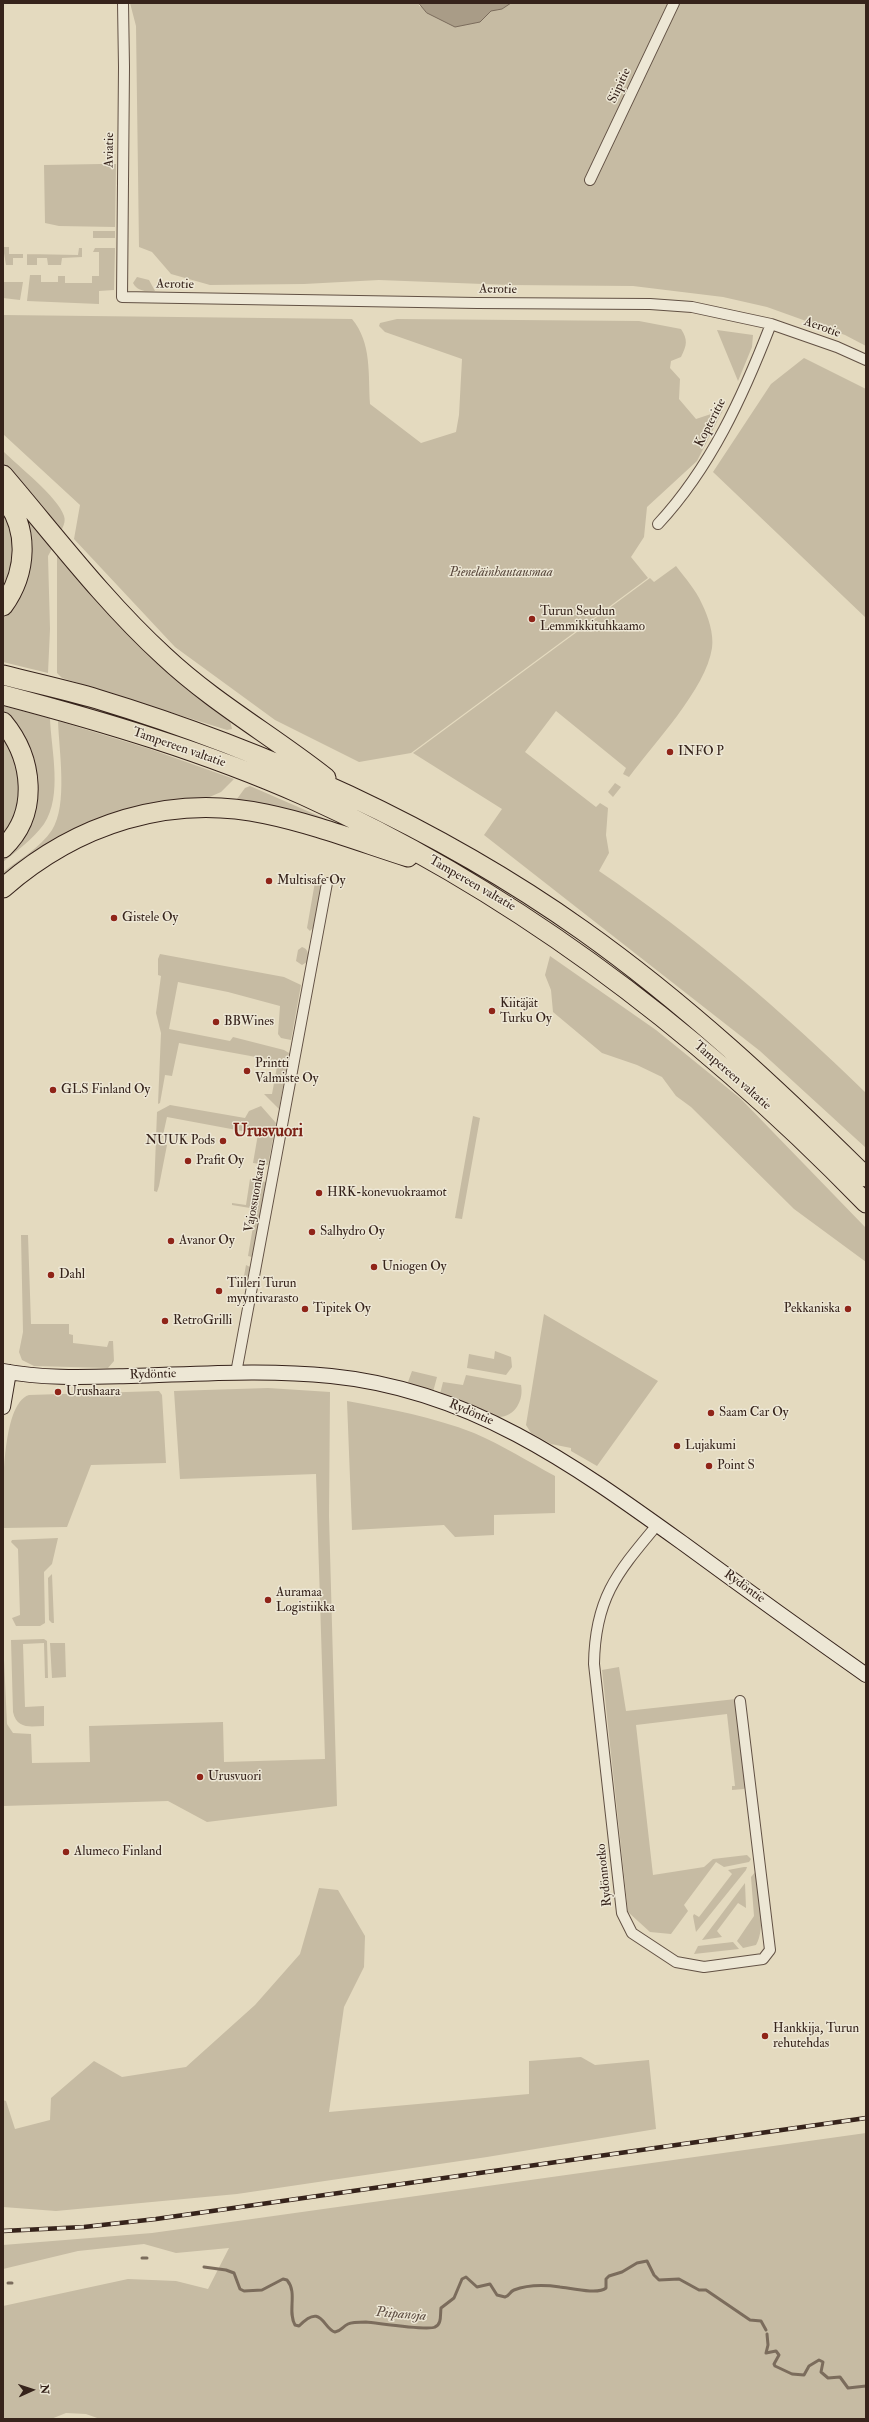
<!DOCTYPE html>
<html>
<head>
<meta charset="utf-8">
<style>
  body { margin:0 }
  #map { position:relative; width:869px; height:2422px; overflow:hidden; background:#e4dabf; font-family:"IM FELL Double Pica",serif }
  canvas { display:block }
  .frame { position:absolute; inset:0; border:4px solid #36231b; pointer-events:none }
  .north { position:absolute; left:12px; top:2370px; width:40px; height:40px; -webkit-text-stroke:3px #ede7d5; paint-order:stroke; rotate:87deg; font-size:11px; font-weight:700; line-height:16px; text-align:center; color:#36231b }
  .north::after { content:''; display:block; margin:auto; width:14px; height:18px; background:#36231b; clip-path:polygon(50% 0,100% 100%,50% 72%,0 100%) }
</style>
</head>
<body>
<div id="map">
<canvas width="869" height="2422"></canvas>
<div class="frame"></div>
<div class="north">N</div>
</div>
<script>
const g = document.querySelector('canvas').getContext('2d');
g.lineJoin = 'round';
function fillPath(path, color) { g.fillStyle = color; g.fill(path, 'evenodd'); }
function trace(path, color, width, dash) { g.strokeStyle = color; g.lineWidth = width; g.lineCap = dash ? 'butt' : 'round'; g.setLineDash(dash || []); g.stroke(path); }
function drawText(font, color, halo, rows, align = 'center') {
  g.font = font + ' "IM FELL Double Pica",serif'; g.lineWidth = 3; g.setLineDash([]); g.textBaseline = 'middle'; g.strokeStyle = halo; g.fillStyle = color; for (const [text, x, y, turn = 0] of rows) {
    g.save(); g.translate(x, y); g.rotate((+turn || 0) * Math.PI / 180); g.textAlign = isNaN(turn) ? turn : align; if (halo) g.strokeText(text, 0, 0); g.fillText(text, 0, 0); g.restore();
  }
}
fillPath(new Path2D(`
  M130,3H419V6L480,22L491,10L502,9L511,3H866V346L845,335L767,307L723,297L633,286L509,285L379,280L304,284L210,285L171,274L152,252L139,247L136,26Z
  M101,164H116L115,227L59,226L45,223L44,165Z
  M93,231H115V238H93Z
  M3,247H9V254H23V258H13V265H6Z
  M27,247V254L78,255L79,248H82V257L62,258L61,265H48L47,258H37V265H27Z
  M95,248H115L114,290L99,291V304L27,301L30,275H41V282H58V276H65V283H92V276H99V252H93Z
  M137,277L149,280L155,291C146,292 137,291 133,283Z
  M3,282H23L20,300L3,298Z
  M3,315L352,319C372,343 368,374 370,404L421,443L456,432L459,415L462,359L385,332L379,326L380,323L397,319L639,321L681,329C688,340 687,345 681,357L671,361L670,368L680,379L679,399L696,419L723,410L697,461L647,507L644,537L631,557L648,578L411,753L359,762L275,720L175,647L74,539L80,505L3,434Z
  M717,330L753,335L752,347L738,381Z
  M804,358L866,389V618L713,472L771,384Z
  M3,451C18,466 58,497 64,516C66,522 63,527 60,533L3,468Z
  M21,503L54,545L48,556L50,629L48,673L3,662V615Z
  M3,504L17,541L3,597Z
  M57,553L229,716L232,729L227,730L62,678L57,673Z
  M676,566C685,578 696,590 702,604C708,616 714,634 712,648C706,689 654,743 629,777L623,774L626,768L556,711L525,752L596,807L600,803L608,808L606,835L609,853L599,871C695,936 783,1012 866,1093V1148L760,1051L484,835L502,809L413,753L650,578L654,582Z
  M3,706L50,718C51,750 63,795 44,824C33,839 17,851 3,862V856L30,817Z
  M58,721L150,749L234,779L221,792L205,799L155,806L3,884V872C20,859 40,848 52,830C68,805 59,751 58,721Z
  M3,732L17,759L21,807L3,837Z
  M615,783L621,787L613,797L608,792Z
  M250,786L351,830L234,803L245,788Z
  M316,876L322,883L314,927L310,931L307,928Z
  M302,947C309,949 309,956 307,962L302,965L296,961L298,950Z
  M160,954L284,977L301,985L291,1040L281,1038L278,1034L280,1006L228,992L178,982L169,1029L230,1041L233,1037L284,1050L289,1053L279,1109L264,1094H272L278,1061L179,1043L172,1076L165,1075L160,1103L158,1104L161,1033L156,1013L161,976L158,975V959Z
  M550,956L656,1030L741,1099L866,1228V1262L794,1209L691,1107L676,1096L662,1077L637,1065L602,1053L553,1012L551,990L545,975Z
  M170,1105L245,1118L249,1111L261,1106L276,1123L268,1165L253,1163L258,1134L167,1117L161,1144L167,1145L159,1186L157,1192L154,1191L157,1112Z
  M473,1116L480,1118L462,1219L455,1218Z
  M250,1179L266,1182L252,1257L248,1256L256,1209L232,1205V1203L246,1205Z
  M21,1235H28L31,1324H69V1334L73,1335V1343L107,1347L109,1341H113L114,1361L108,1368L34,1366L22,1360L19,1352L23,1332Z
  M246,1265L250,1267L246,1287H242Z
  M544,1314L658,1381L597,1466L571,1451V1448L551,1444L531,1433L526,1425Z
  M495,1351L511,1357L512,1367L506,1375L467,1368L469,1354L494,1359Z
  M412,1371L437,1377L433,1392L411,1385L408,1382Z
  M466,1375L521,1385C524,1400 515,1418 497,1417L440,1394L443,1382L463,1385Z
  M268,1388L330,1392L329,1516L337,1806L207,1822L168,1801L3,1806V1639L7,1724L13,1733L31,1734L32,1763L90,1762L89,1726L223,1722L224,1762L325,1759L316,1474L180,1479L174,1391Z
  M159,1391L162,1395L166,1463L91,1465L67,1527L3,1528C3,1503 0,1404 29,1395Z
  M347,1401C391,1409 433,1417 474,1433C502,1445 529,1462 555,1476V1513L494,1515V1535L455,1537L444,1525L352,1530Z
  M58,1538L52,1564L44,1572L45,1623L40,1626H16L12,1618L20,1615L18,1549L11,1542L12,1540Z
  M52,1574L54,1623H52L49,1620L48,1578Z
  M44,1639L47,1641L48,1678H45L44,1643L23,1644L25,1707L44,1706V1726C31,1726 17,1730 13,1712L11,1640Z
  M50,1643H65L66,1677L52,1678Z
  M619,1667L626,1711L736,1699L746,1786L744,1789L732,1790V1786H735L727,1714L636,1725L653,1875L704,1867L713,1859L747,1855L751,1859L749,1862L724,1867L716,1862L684,1905L688,1911L671,1934L650,1932L628,1912L602,1670Z
  M744,1867H747L746,1870L696,1932L693,1916L694,1914L699,1917L732,1874L728,1870Z
  M756,1871C760,1889 766,1929 756,1945L743,1948L737,1941L754,1916L751,1877Z
  M745,1883L746,1908L738,1903L717,1931L722,1937L702,1940Z
  M319,1888L338,1890L365,1936L364,1967L344,2007L329,2112L529,2094V2061L581,2057L595,2065L649,2060L656,2129L487,2157L237,2194L56,2211L3,2207V2100L6,2101L15,2129L50,2120L51,2098L94,2061L122,2077L186,2067L255,2005L300,1954Z
  M733,1942L739,1949L694,1954L698,1946Z
  M866,2133V2419H100L86,2414L66,2413L51,2419H3V2306L128,2279L176,2281L208,2289L229,2248L176,2253L144,2244L78,2251L3,2269V2245L152,2233Z`), '#c6bba3');
const water = new Path2D(`
  M419,3H511L502,9L491,11L480,22L455,27L427,13Z`);
fillPath(water, '#a99c87');
trace(water, '#7b6c5c', 1);
trace(new Path2D(`
  M142,2258H147
  M204,2267L226,2270L234,2273L240,2289L244,2291L262,2290L283,2279L287,2280C298,2293 287,2311 295,2325L299,2326C322,2302 323,2329 335,2332C341,2331 342,2327 348,2324C352,2322 361,2322 366,2322C378,2323 427,2331 435,2327C442,2324 440,2315 441,2308L454,2298L462,2279L466,2277L477,2287L490,2284L497,2295L505,2297C510,2296 509,2292 514,2290C527,2285 546,2285 560,2287C570,2288 598,2295 606,2288V2279L609,2276L622,2272L637,2263L647,2261L654,2275L659,2280L679,2279L699,2290H706L750,2320L761,2321L766,2330
  M8,2283H12
  M767,2334L768,2345L766,2353L776,2351L779,2355L774,2364L775,2366L792,2374L804,2375L809,2366L819,2360L823,2362L821,2372L828,2378L840,2377L848,2388L866,2386`), '#7b6c5c', 3);
const street = new Path2D(`
  M123,3L124,67L122,297L477,303L650,304L692,307L771,324L837,347L866,360
  M590,180L674,3
  M658,524C711,467 743,396 771,324
  M236,1373L327,883
  M657,1525C617,1573 595,1598 594,1664L622,1913L632,1933L676,1962L704,1967L763,1959L770,1950L740,1701`);
const secondary = new Path2D(`
  M3,1371C45,1379 88,1377 131,1376C198,1374 265,1369 331,1376C471,1390 574,1465 684,1544C744,1588 805,1632 866,1675
  M3,1407L9,1372`);
const highway = new Path2D(`
  M3,475C55,536 105,602 164,656C214,703 273,736 326,778
  M3,497C30,528 27,573 3,606
  M3,675C34,683 66,690 97,699C265,750 438,828 582,930C685,1003 777,1089 866,1177
  M3,695C105,722 206,752 303,795C518,892 702,1034 866,1203
  M3,722C33,758 40,813 3,848
  M3,888C76,824 170,793 266,814C314,824 361,842 408,857`);
trace(street, '#625144', 12);
trace(secondary, '#36231b', 16);
trace(highway, '#36231b', 21);
trace(street, '#ede7d5', 10);
trace(secondary, '#ede7d5', 14);
trace(highway, '#e4dabf', 19);
const rail = new Path2D(`
  M3,2231L84,2227L156,2219L866,2118`);
trace(rail, '#36231b', 4.5);
trace(rail, '#ede7d5', 3, [9]);
for (const [x, y, r, color] of [
  [532,619,4,"#8f2418"],
  [670,752,4,"#8f2418"],
  [269,881,4,"#8f2418"],
  [114,918,4,"#8f2418"],
  [492,1011,4,"#8f2418"],
  [216,1022,4,"#8f2418"],
  [247,1071,4,"#8f2418"],
  [53,1090,4,"#8f2418"],
  [223,1141,4,"#8f2418"],
  [188,1161,4,"#8f2418"],
  [319,1193,4,"#8f2418"],
  [312,1232,4,"#8f2418"],
  [171,1241,4,"#8f2418"],
  [374,1267,4,"#8f2418"],
  [51,1275,4,"#8f2418"],
  [219,1291,4,"#8f2418"],
  [305,1309,4,"#8f2418"],
  [848,1309,4,"#8f2418"],
  [165,1321,4,"#8f2418"],
  [58,1392,4,"#8f2418"],
  [711,1413,4,"#8f2418"],
  [677,1446,4,"#8f2418"],
  [709,1466,4,"#8f2418"],
  [268,1600,4,"#8f2418"],
  [200,1777,4,"#8f2418"],
  [66,1852,4,"#8f2418"],
  [765,2036,4,"#8f2418"]
]) { const dot = new Path2D(); dot.arc(x, y, r, 0, 2 * Math.PI); g.fillStyle = color; g.fill(dot); trace(dot, '#ede7d5', 1.5); }
drawText('13px', '#36231b', '#ede7d5', [
  ["Siipitie",620,86,-65],
  ["Aviatie",110,150,-89],
  ["Aerotie",175,285,1],
  ["Aerotie",498,290,1],
  ["Aerotie",822,328,20],
  ["Kopteritie",711,423,-63],
  ["Tampereen valtatie",179,748,19],
  ["Tampereen valtatie",472,884,30],
  ["Tampereen valtatie",732,1076,41],
  ["Vajossuonkatu",256,1196,-80],
  ["Rydöntie",153,1375,-2],
  ["Rydöntie",471,1413,23],
  ["Rydöntie",744,1587,36],
  ["Rydönnotko",605,1875,-96]
]);
drawText('italic 13px', '#5a493d', '#ede7d5', [
  ["Pieneläinhautausmaa",501,573]
]);
drawText('13px', '#36231b', '#ede7d5', [
  ["Turun Seudun",540,612],
  ["Lemmikkituhkaamo",540,627],
  ["INFO P",678,752],
  ["Multisafe Oy",277,881],
  ["Gistele Oy",122,918],
  ["Kiitäjät",500,1004],
  ["Turku Oy",500,1019],
  ["BBWines",224,1022],
  ["Printti",255,1064],
  ["Valmiste Oy",255,1079],
  ["GLS Finland Oy",61,1090],
  ["NUUK Pods",215,1141,"right"],
  ["Prafit Oy",196,1161],
  ["HRK-konevuokraamot",327,1193],
  ["Salhydro Oy",320,1232],
  ["Avanor Oy",179,1241],
  ["Uniogen Oy",382,1267],
  ["Dahl",59,1275],
  ["Tiileri Turun",227,1284],
  ["myyntivarasto",227,1299],
  ["Tipitek Oy",313,1309],
  ["Pekkaniska",840,1309,"right"],
  ["RetroGrilli",173,1321],
  ["Urushaara",66,1392],
  ["Saam Car Oy",719,1413],
  ["Lujakumi",685,1446],
  ["Point S",717,1466],
  ["Auramaa",276,1593],
  ["Logistiikka",276,1608],
  ["Urusvuori",208,1777],
  ["Alumeco Finland",74,1852],
  ["Hankkija, Turun",773,2029],
  ["rehutehdas",773,2044]
], 'left');
drawText('italic 14px', '#5e4d41', '#ede7d5', [
  ["Piipanoja",401,2315,5]
]);
drawText('bold 17px', '#7a1f14', '#ede7d5', [
  ["Urusvuori",268,1132]
]);
</script>
</body>
</html>
